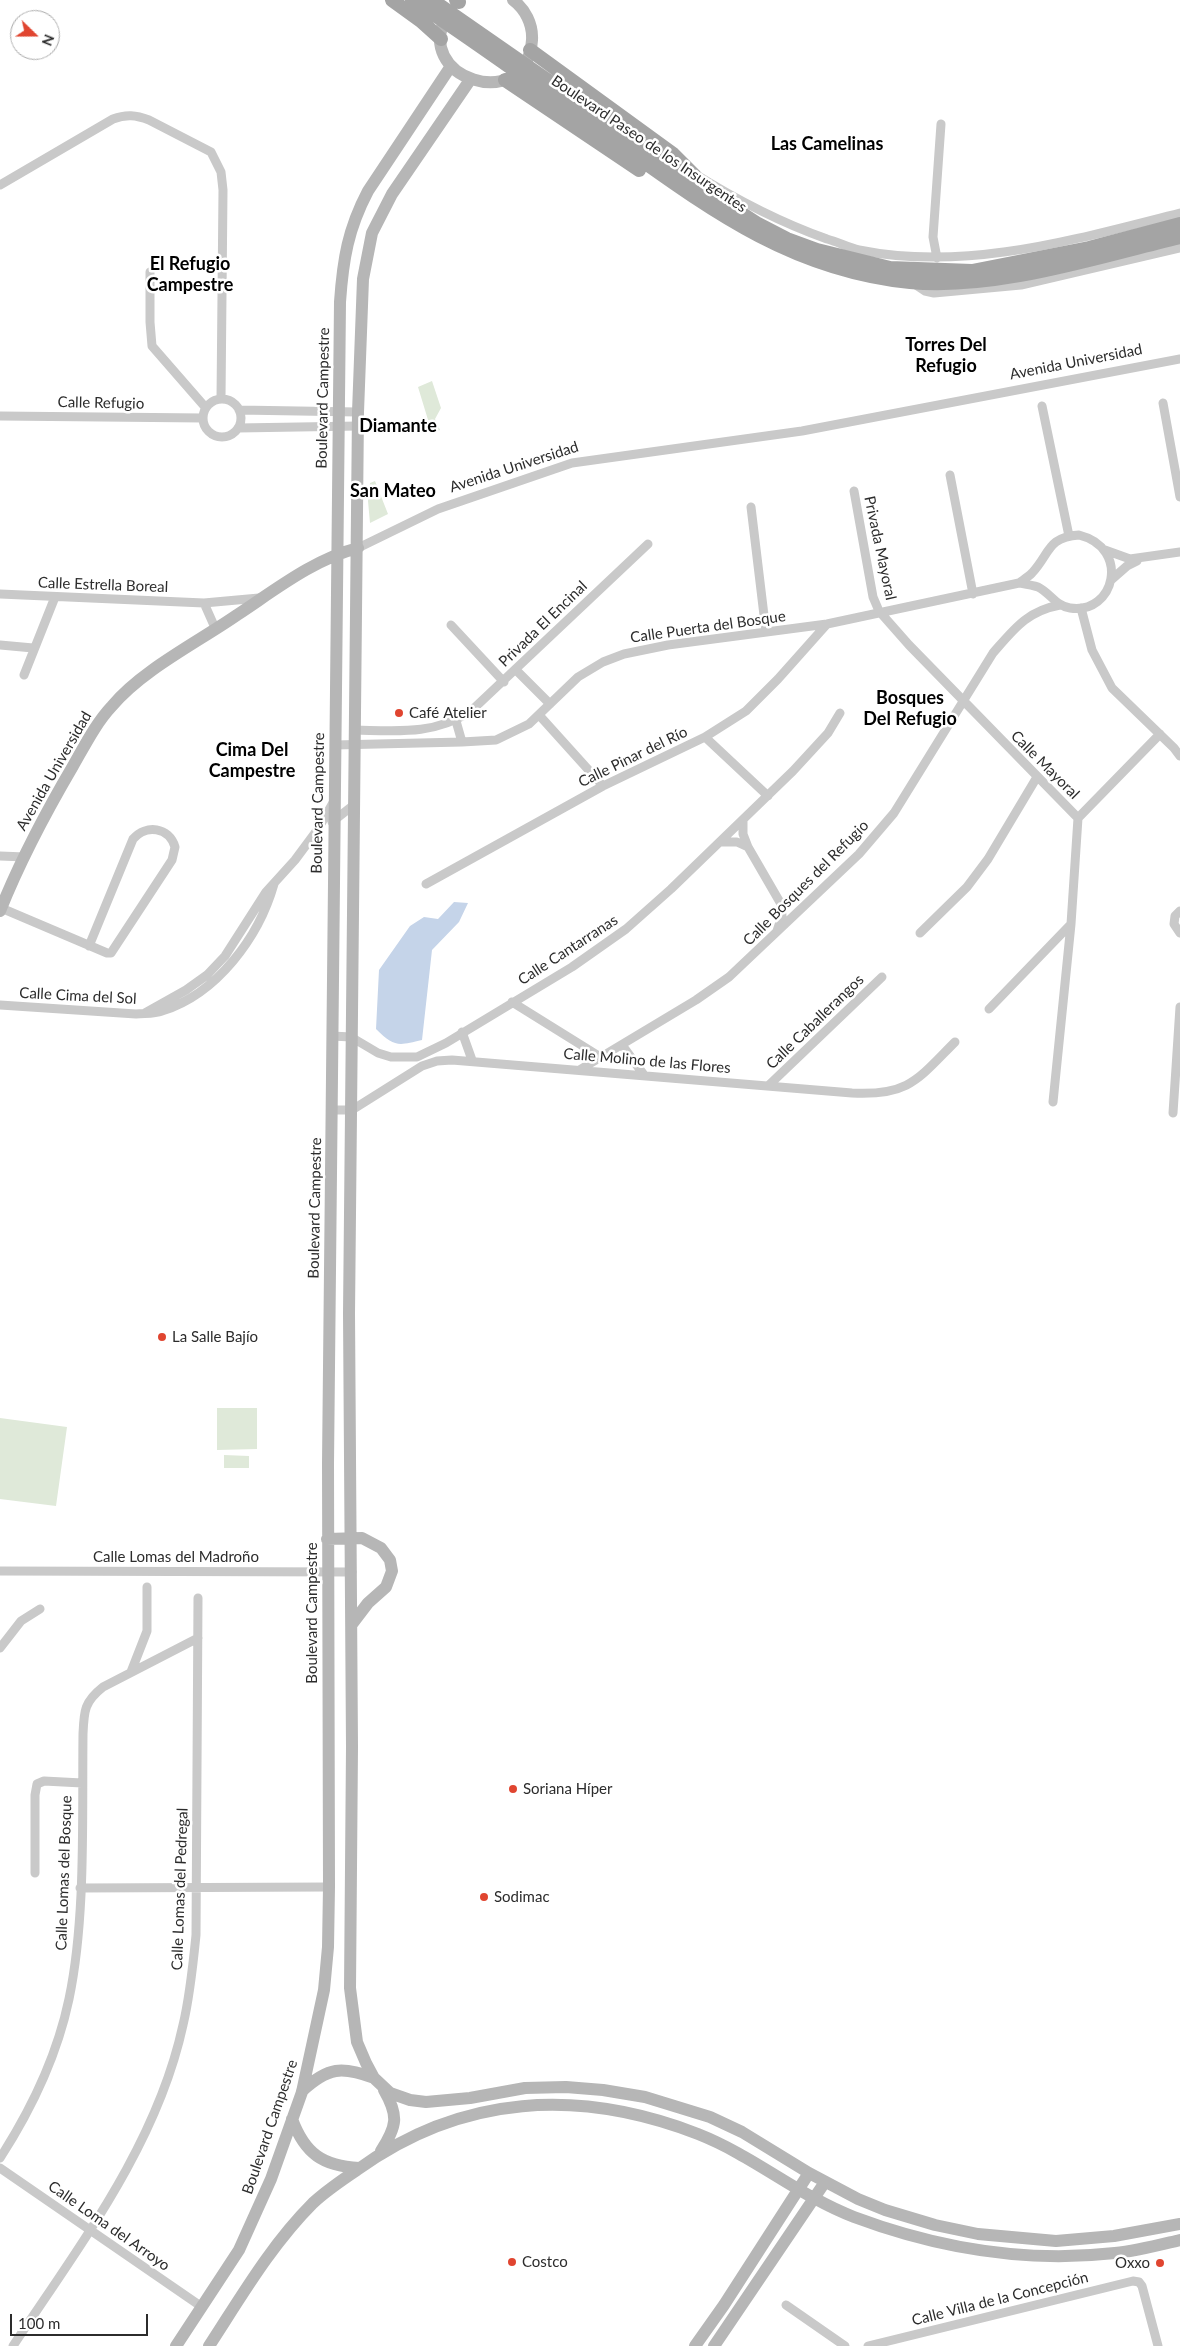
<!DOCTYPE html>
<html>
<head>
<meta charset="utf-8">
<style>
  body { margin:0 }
  #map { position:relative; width:1180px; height:2346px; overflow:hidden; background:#fff; font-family:Lato,sans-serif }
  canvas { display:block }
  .north { position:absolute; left:10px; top:10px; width:50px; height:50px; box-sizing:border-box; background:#fff; border:1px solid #ababab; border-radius:50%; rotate:112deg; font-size:14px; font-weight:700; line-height:20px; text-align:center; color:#2c2c2c }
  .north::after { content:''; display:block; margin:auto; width:18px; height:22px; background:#e04530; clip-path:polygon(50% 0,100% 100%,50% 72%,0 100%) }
  .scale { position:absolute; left:10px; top:2314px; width:138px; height:22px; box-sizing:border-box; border:2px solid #2c2c2c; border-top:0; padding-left:6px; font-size:15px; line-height:18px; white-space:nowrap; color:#2c2c2c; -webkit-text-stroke:4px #fff; paint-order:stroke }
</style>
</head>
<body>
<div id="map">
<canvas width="1180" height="2346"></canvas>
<div class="north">N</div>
<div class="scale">100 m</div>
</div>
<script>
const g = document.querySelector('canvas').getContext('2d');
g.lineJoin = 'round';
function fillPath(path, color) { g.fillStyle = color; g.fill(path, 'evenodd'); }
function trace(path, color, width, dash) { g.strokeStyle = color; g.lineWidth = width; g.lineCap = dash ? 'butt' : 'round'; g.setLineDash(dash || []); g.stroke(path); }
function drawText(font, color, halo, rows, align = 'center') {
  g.font = font + ' Lato,sans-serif'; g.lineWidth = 5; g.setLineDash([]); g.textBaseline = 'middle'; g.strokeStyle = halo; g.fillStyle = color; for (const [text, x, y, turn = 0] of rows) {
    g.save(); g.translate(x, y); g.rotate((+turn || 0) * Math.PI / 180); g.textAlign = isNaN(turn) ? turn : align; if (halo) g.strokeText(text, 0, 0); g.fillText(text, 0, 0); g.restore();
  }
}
fillPath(new Path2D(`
  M432,381L441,408L435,419L440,430L432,433L418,387Z
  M375,481L388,514L370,523L368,501L370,483Z
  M217,1408H257V1449L217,1450Z
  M0,1418L67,1427L56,1506L0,1499Z
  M224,1455L249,1456V1468H224Z`), '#dfe9d9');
fillPath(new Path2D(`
  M454,902L468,903L459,922L432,950L422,1040C398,1046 394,1047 376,1029L379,970L410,926L424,917L438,919Z`), '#c5d4e9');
trace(new Path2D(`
  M692,172C735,199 779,222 827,239C838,242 849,248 859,250C967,272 1076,239 1180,213
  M0,185L113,119C126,114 136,115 149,120L211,152L221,172L223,190L221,399
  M937,258L933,237L941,124
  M150,272V322L152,346L206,408
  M913,283L925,291L934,293L1021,285L1180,248
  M203 418a19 19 0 1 1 38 0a19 19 0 1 1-38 0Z
  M1163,403L1180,497
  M1042,406L1069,536
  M239,410L358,412
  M0,416L203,418
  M238,428L359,426
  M950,475L973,594
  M854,491L873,597L879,611L909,645L1078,818L1071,924L1053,1102
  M751,507L766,632
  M1079,535C1131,548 1115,615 1070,608C1056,606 1050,593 1038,587C1032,585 1025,584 1019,583C1023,580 1028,577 1032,573C1050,554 1047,537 1079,535Z
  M358,548L438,509L572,463L802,431L1180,359
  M1105,550L1130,559L1180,552
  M1111,580L1127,566L1137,561
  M0,594L204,603L259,598
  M204,603L216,630
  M1081,608L1092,650L1112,688L1174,748L1180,756
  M451,625L504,682
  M0,645L33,648
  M516,670L550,704
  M24,675L55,597
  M539,715L603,786
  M456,721L462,742
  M356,730C399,731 432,735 470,712L648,544
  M705,737L768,796
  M335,745L462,742L496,740L529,724L578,677L603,662L624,654L668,645L827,624L1019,583
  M1078,818L1160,734
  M743,820V834L748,847L781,904L782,916L777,931
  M332,822L355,804
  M720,842H737L748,847
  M0,856L25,857
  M426,884L603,786L705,737L746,711L778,679L827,624
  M1,908L107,953H111L172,860L175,847C169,827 146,824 133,839L89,946
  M1180,911L1175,916L1174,924L1180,933
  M920,933L967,887L988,859L1037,777
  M512,1002L602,1058
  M0,1005L136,1014C145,1013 154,1014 162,1011C217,994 259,937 274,884
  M989,1009L1071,924
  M145,1013L186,990L207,975L225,956L266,892L295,860L318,829L334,801
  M462,1032L472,1060
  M332,1036L351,1037L378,1053L391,1057H417L446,1043L572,967L626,929L671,889L793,771L828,733L840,713
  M622,1045L644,1075
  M581,1069L696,1000L729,977L859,854L894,813L993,653C1014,629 1027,611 1060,605
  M768,1086L882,977
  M333,1110H352L422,1066L437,1061L452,1060L852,1093C909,1096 918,1079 955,1042
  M1173,1113L1180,1007
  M0,1571L352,1572
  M0,1648L21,1621L40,1609
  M131,1672L147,1631V1587
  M35,1873V1795L37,1784L44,1781L82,1783
  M80,1888L329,1887
  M0,2158C31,2110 57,2056 69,1999C86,1918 82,1818 83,1734C84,1711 84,1702 103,1687L198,1638
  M0,2168L202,2307
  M786,2305L845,2346
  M13,2346C79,2246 157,2145 183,2025C190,1996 193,1965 196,1935L198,1598
  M868,2346L1133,2281L1139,2282L1142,2286L1158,2346`), '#c9c9c9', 9);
trace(new Path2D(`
  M448,14C409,78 527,116 532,40C533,24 525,9 513,0
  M470,80L392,194L372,233L363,279L358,412L349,1313L352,1747L350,1988L357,2042L366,2063L374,2078L390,2093L410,2100L426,2102L470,2098L525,2088L566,2087L603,2090L645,2097L710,2117L742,2132L809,2173L858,2199L885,2210L935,2225L978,2234L1056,2241L1114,2236L1180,2224
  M0,911C20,861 46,812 73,766C85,745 96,723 112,706C142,670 198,642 237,615C275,590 314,559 358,548
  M327,1539L362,1538L381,1548L390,1560L392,1571L386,1587L368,1603L352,1624
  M302,2091C328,2067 342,2066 374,2078
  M292,2119C305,2154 323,2166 359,2168
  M381,2151C397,2126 399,2116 384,2090
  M176,2346L239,2250L271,2179L302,2092L324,1990L328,1947L329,1887L328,1462L340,302C343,259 348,229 368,191L451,66
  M209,2346C241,2297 271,2245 313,2203C326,2191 342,2180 357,2170C462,2094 579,2088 698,2134C754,2156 799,2196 854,2217C937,2248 1026,2263 1115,2253C1137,2251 1159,2245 1180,2240
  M695,2346L724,2305L809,2173
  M714,2346L825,2182`), '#b6b6b6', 12);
trace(new Path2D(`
  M392,0L421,21L441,39
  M412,0C481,45 548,95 616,142C710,209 791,270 910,282C997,290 1096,257 1180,237
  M432,0L704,189L758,224L787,239L817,250L890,268L972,271L1089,248L1180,224
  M456,0L459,2
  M530,50L673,154L695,176
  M505,80L639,170`), '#a4a4a4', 14);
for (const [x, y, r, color] of [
  [399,713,5,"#e04530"],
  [162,1337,5,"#e04530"],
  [513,1789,5,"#e04530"],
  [484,1897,5,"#e04530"],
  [512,2262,5,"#e04530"],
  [1160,2263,5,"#e04530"]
]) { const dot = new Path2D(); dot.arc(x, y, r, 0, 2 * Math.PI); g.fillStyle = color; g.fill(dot); trace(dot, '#fff', 2); }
drawText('15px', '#2c2c2c', '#fff', [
  ["Boulevard Paseo de los Insurgentes",649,144,34],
  ["Avenida Universidad",1076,362,-11],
  ["Boulevard Campestre",323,398,-89],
  ["Calle Refugio",101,403,1],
  ["Avenida Universidad",514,467,-18],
  ["Privada Mayoral",880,548,78],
  ["Calle Estrella Boreal",103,585,2],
  ["Privada El Encinal",543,624,-44],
  ["Calle Puerta del Bosque",708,627,-8],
  ["Calle Pinar del Río",633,757,-26],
  ["Calle Mayoral",1045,765,45],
  ["Avenida Universidad",54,771,-60],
  ["Boulevard Campestre",318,803,-89],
  ["Calle Bosques del Refugio",806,883,-45],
  ["Calle Cantarranas",568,950,-33],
  ["Calle Cima del Sol",78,996,3],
  ["Calle Caballerangos",815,1022,-44],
  ["Calle Molino de las Flores",647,1061,5],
  ["Boulevard Campestre",315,1208,-89],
  ["Calle Lomas del Madroño",176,1557],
  ["Boulevard Campestre",312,1613,-90],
  ["Calle Lomas del Bosque",64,1873,-88],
  ["Calle Lomas del Pedregal",180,1889,-88],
  ["Boulevard Campestre",270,2127,-71],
  ["Calle Loma del Arroyo",109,2226,35],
  ["Calle Villa de la Concepción",1000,2299,-14]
]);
drawText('15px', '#2c2c2c', '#fff', [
  ["Café Atelier",409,713],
  ["La Salle Bajío",172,1337],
  ["Soriana Híper",523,1789],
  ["Sodimac",494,1897],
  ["Costco",522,2262],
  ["Oxxo",1150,2263,"right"]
], 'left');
drawText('bold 18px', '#000', '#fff', [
  ["Las Camelinas",827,144],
  ["El Refugio",190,264],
  ["Campestre",190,285],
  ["Torres Del",946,345],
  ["Refugio",946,366],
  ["Diamante",398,426],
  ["San Mateo",393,491],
  ["Bosques",910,698],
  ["Del Refugio",910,719],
  ["Cima Del",252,750],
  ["Campestre",252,771]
]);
</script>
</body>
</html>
